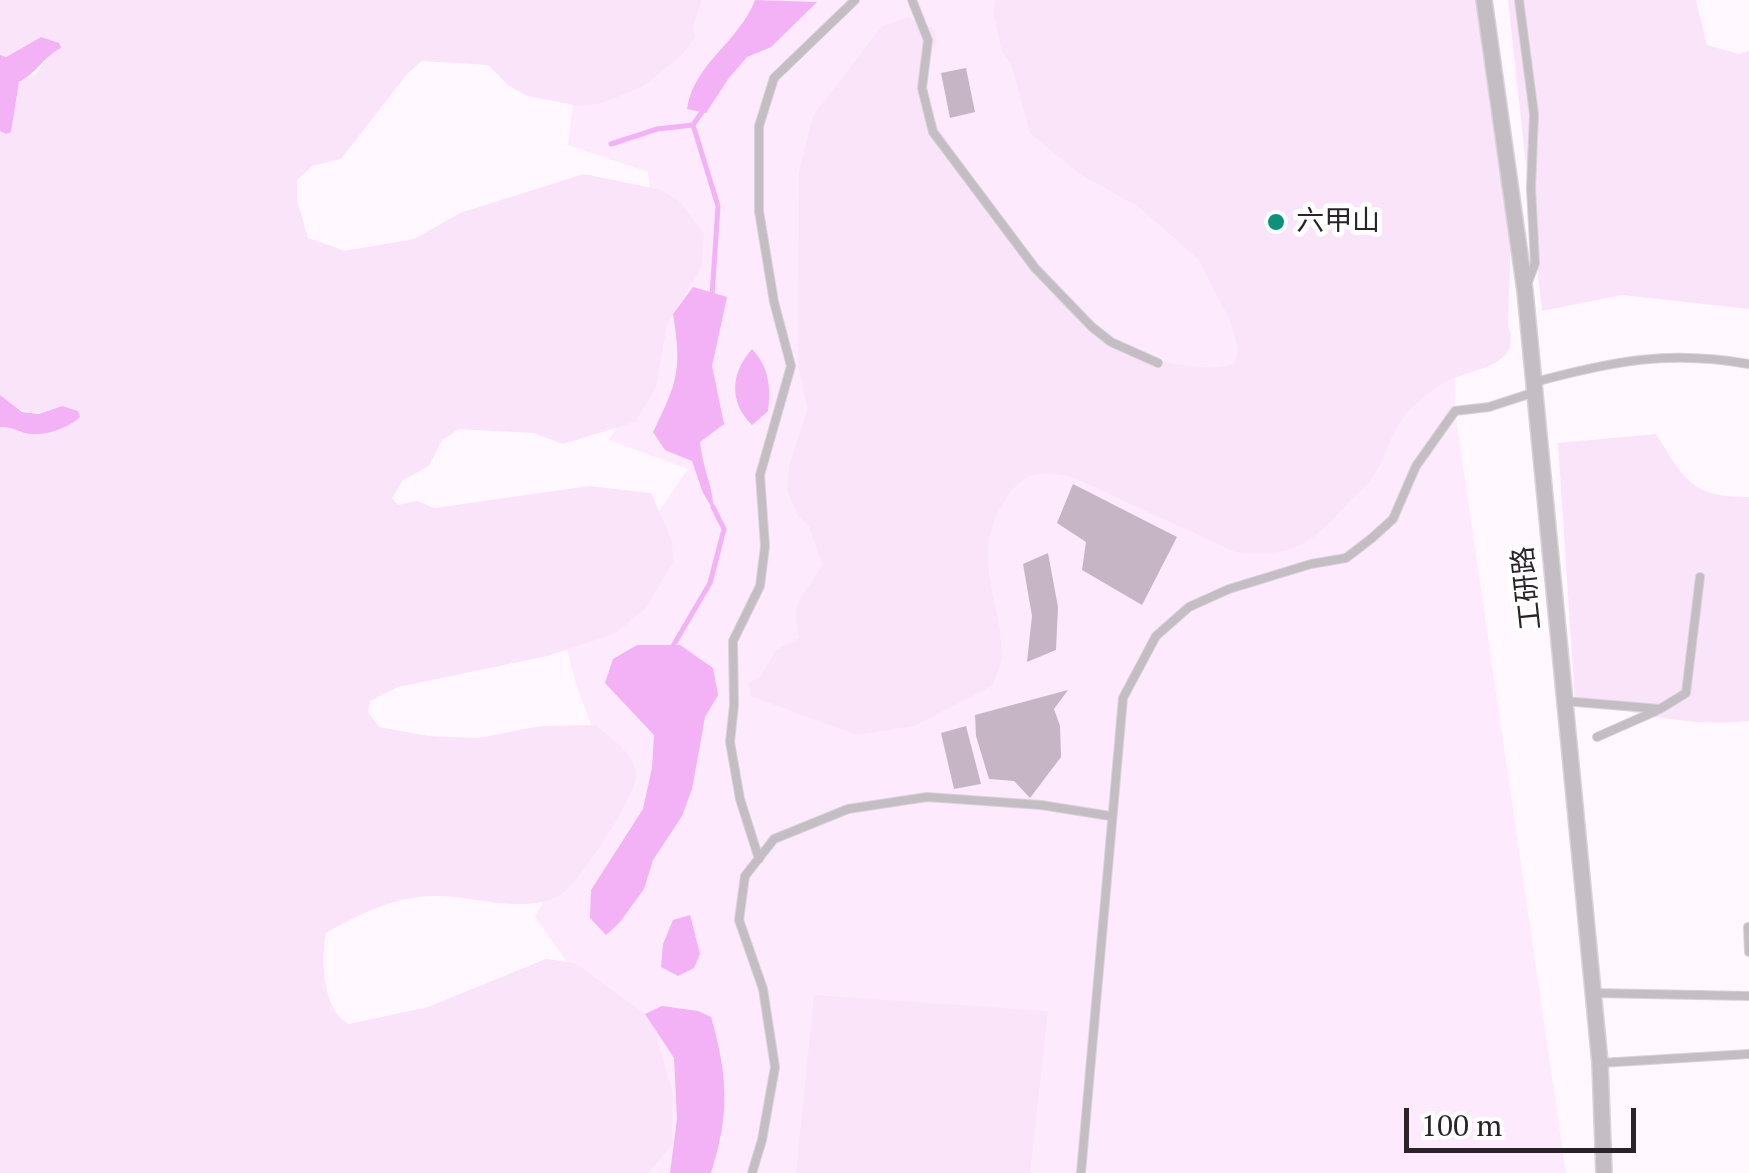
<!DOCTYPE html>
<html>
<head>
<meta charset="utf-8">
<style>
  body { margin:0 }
  #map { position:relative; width:1749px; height:1173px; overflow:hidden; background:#fff8ff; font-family:"PT Serif",serif }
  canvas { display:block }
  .scale { position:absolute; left:1404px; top:1108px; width:232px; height:45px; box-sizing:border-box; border:5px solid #2a242a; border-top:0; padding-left:12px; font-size:30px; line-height:35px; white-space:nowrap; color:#2a242a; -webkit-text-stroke:8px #fff; paint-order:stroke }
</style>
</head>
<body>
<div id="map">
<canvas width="1749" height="1173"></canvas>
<div class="scale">100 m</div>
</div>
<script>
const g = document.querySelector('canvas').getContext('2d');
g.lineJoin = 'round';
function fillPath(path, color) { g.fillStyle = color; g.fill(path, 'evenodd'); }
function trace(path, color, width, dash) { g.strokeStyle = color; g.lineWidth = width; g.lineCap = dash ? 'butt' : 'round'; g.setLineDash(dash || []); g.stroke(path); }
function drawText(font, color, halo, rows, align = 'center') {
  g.font = font + ' "PT Serif","Noto Sans TC",serif'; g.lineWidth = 10; g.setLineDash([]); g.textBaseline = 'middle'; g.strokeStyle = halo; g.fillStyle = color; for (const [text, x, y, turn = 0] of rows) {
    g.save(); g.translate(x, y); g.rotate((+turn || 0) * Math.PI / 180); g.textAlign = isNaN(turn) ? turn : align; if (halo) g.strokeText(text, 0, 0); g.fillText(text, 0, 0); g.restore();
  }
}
fillPath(new Path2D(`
  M677,0H1292L1453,267L1455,411L1566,1173H623L569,965L535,917L611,778L576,684L566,645L688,469L609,440L664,345L648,172L568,145L575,84Z`), '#fdebfd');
fillPath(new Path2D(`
  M0,0H702L693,26L695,37L683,54L642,87L602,103L580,106L528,96L509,86L488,65L422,61L407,74L341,159L312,166L297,180V200L308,238L345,251L414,239L460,213L584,174L662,190L679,201L704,234L702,265L667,325L656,388L635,422L563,444L533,433L459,429L442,440L429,466L403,480L392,498L398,505L417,501L435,508L589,486L651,493L672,541L673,562L646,608L614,634L547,656L398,687L370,701L368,712L379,727L428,736L479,738L540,726L595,725C611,739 637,754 636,777C635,798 575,890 556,898C516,913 475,896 434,896C393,897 361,913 326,933C321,959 322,1011 349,1024L428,1007L546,959L575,963L652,1019L673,1095L672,1145L648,1173H0V427L13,426L62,406C31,416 26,416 0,395V131L6,134L11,131L19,82L36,74L50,54L41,37L5,57L0,55Z
  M995,0H1480L1484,15V58L1511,235L1508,326C1523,365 1476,368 1450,380C1437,385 1423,398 1412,407C1390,429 1390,450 1375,474C1368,485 1357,494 1348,503C1310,545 1294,558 1235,552L1072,477C1041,471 1024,471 1006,499C968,556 1002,599 1002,657C1001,666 995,677 992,686L914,726L857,735L750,696L749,682L761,676L776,650L799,638C791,591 803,602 822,564L809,526L798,516L787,491L789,467L807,410L798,364L799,172L813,116L882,26L908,17L934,29L937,42L918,79L924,106C984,192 1075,358 1190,366C1207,367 1220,370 1235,363L1238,349L1231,323L1199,260L1140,208L1077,172L1030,133L1011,64L1002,52L993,12Z
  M1508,0H1696L1707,45L1739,54L1749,51V309L1622,295L1542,311Z
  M1656,434C1685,480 1691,497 1749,497V721C1689,728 1633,712 1575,700L1558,443Z
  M814,995L1048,1011L1030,1173H796Z`), '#fae4fa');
fillPath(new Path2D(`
  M755,0L817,2L771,47L747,57L728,79L706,113L687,109C694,63 740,41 755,0Z
  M41,37L59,43L61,48C44,56 37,73 19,82L11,132L6,134L0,131V55L6,57Z
  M693,287L727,297L712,366L724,424L700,442C702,467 713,486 714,511L703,493L692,461L665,450L653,432C678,382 682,368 673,314Z
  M752,349C769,367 771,387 768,411L752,425C728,401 731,373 752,349Z
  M0,395L22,412L39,414L62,406L78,411L80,417C69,427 49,435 33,434C21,434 13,426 0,427Z
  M637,645H680L713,668L718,695L705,717L692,789L682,816L653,860L644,889L620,922L606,935L590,918L591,890L643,809L652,768L654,735L605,683L613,659Z
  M690,915L700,954L694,968L678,976L661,967L663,944L673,920Z
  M662,1006L698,1011L711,1017C728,1077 730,1113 711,1173H670L677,1119L674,1058L645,1014Z`), '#f3b2f5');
trace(new Path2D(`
  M704,109L693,125L718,206L712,296
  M611,144L657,129L693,125
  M673,646L710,583L724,529L713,507`), '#f3b2f5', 5);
fillPath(new Path2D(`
  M966,68L975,112L950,118L941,73Z
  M1073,484L1177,537L1142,605L1082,570L1086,542L1057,523Z
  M1048,553L1058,607L1056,650L1027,662L1032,616L1023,564Z
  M1068,690L1054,709L1060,726L1061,757L1030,798L1014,781L989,779L976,736L975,715Z
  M966,726L981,784L954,789L941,733Z`), '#c5b5c5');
const service = new Path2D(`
  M912,0L928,40L922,88L933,132L1035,268L1092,327L1111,342L1158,363
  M1519,0L1534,114L1531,188L1535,263L1528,282
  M1535,382C1613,361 1668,350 1749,364
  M1564,701L1660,709L1686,693L1700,577
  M1597,737L1656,711
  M759,859L740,799L730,742L734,705L733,641L760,586L765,546L760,475L791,366L774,302L759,211V126L774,78L855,0
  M1748,927L1749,952
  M1593,993L1749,996
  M1600,1063L1749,1054
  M752,1173L762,1140L775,1067L763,989L739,920L745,876L774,839L848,809L927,797L1041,805L1110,816
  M1081,1173L1123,698L1156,636L1189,607L1229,589L1311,564L1346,558L1372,538L1393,519L1416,466L1455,411L1489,407L1535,392`);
const minor = new Path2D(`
  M1484,0L1525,291L1600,1063L1604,1173`);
trace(service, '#d9d2d9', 10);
trace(minor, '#d9d2d9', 18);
trace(service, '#c4bdc4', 8);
trace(minor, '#c4bdc4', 15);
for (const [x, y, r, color] of [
  [1276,222,10,"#0d917a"]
]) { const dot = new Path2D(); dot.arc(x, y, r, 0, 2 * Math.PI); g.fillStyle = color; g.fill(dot); trace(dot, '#fff', 4); }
drawText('28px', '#2a242a', '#fff', [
  ["六甲山",1296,222]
], 'left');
drawText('28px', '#2a242a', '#fff', [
  ["工研路",1528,588,-96]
]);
</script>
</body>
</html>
